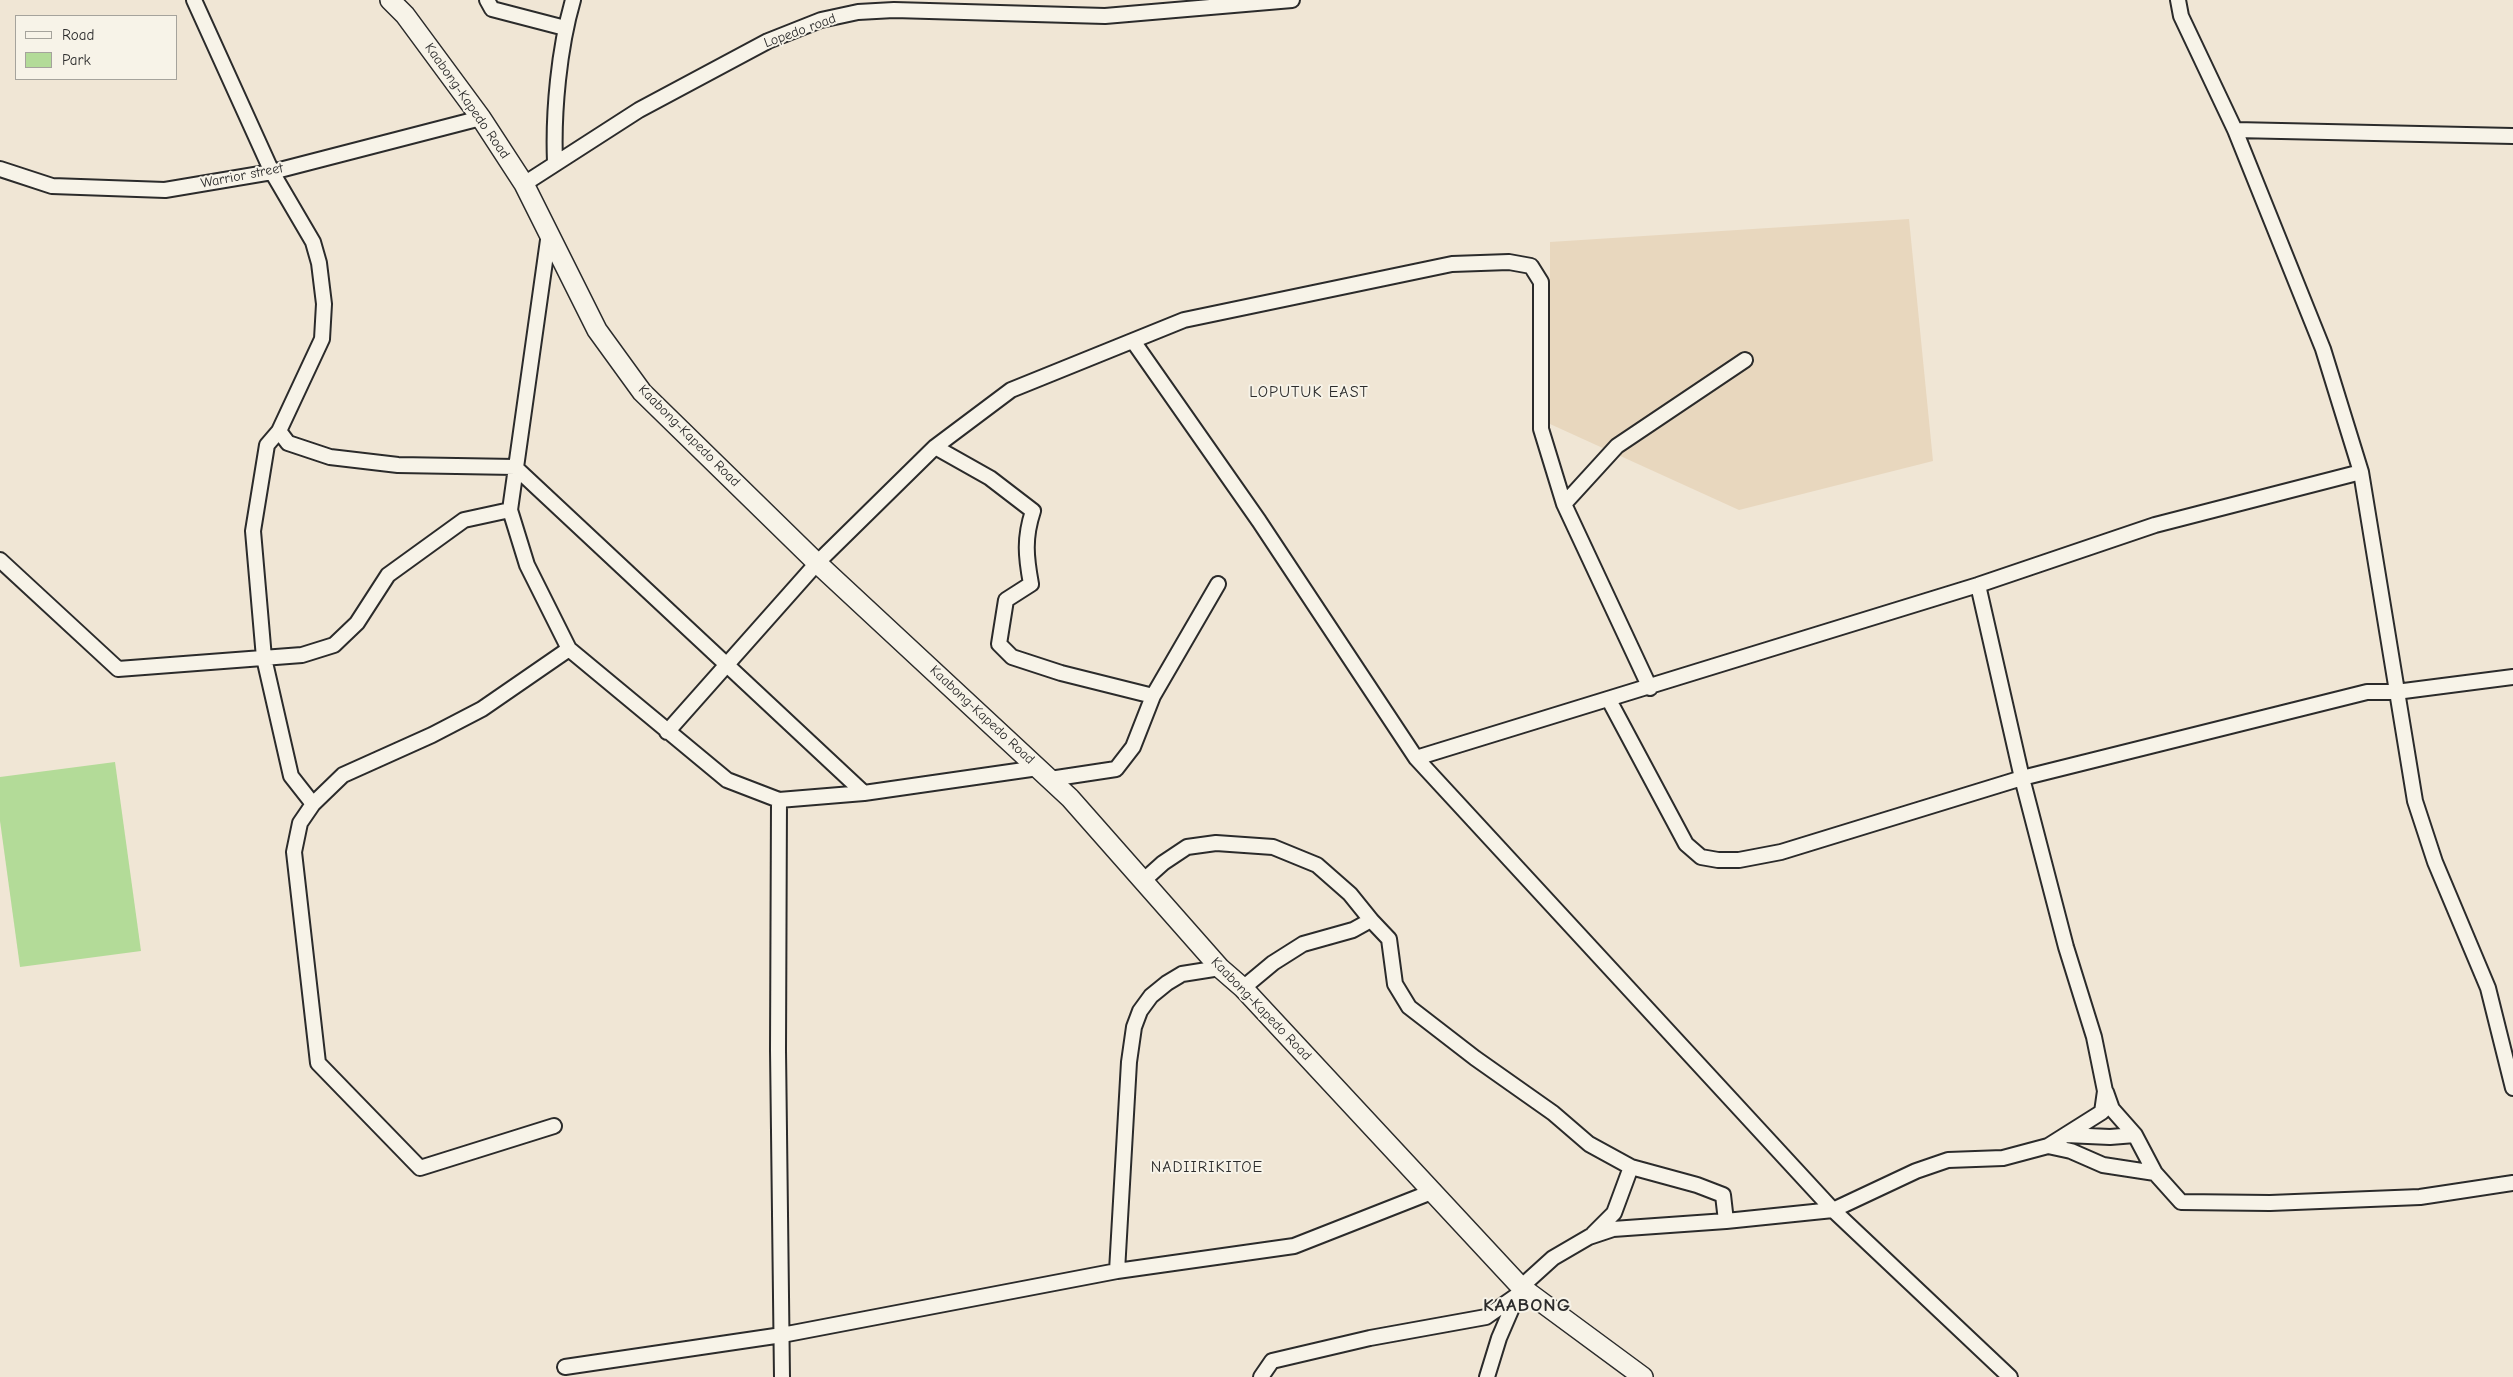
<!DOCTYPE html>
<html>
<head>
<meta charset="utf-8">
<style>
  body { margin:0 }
  #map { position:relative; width:2513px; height:1377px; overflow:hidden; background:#f0e6d5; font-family:"Comic Neue",sans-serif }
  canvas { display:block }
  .legend { position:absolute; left:15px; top:15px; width:162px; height:65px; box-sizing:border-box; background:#f7f3e8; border:1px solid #a5a39c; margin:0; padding:6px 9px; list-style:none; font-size:15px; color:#2b2b2b }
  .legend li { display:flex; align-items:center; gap:10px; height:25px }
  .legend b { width:25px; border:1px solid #a5a39c }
</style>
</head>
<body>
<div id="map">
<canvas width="2513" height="1377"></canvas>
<ul class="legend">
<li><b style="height:6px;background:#f7f3e8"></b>Road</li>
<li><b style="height:14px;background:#b3db98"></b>Park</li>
</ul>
</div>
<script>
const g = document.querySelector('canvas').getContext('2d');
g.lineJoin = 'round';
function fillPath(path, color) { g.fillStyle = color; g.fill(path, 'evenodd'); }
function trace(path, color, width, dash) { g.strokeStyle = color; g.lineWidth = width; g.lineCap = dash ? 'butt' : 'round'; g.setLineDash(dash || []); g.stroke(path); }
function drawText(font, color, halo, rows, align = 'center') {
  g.font = font + ' "Comic Neue",sans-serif'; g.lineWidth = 4; g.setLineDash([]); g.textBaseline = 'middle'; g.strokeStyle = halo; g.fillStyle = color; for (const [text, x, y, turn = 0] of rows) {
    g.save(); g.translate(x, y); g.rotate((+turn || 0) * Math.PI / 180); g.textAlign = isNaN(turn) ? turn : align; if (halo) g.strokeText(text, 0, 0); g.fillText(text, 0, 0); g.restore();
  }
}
fillPath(new Path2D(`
  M1909,219L1933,461L1739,510L1550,424V242Z`), '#e8d7be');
fillPath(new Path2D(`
  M115,762L141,951L20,967L0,821V777Z`), '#b3db98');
const minor = new Path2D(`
  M194,0L272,172L313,242L319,263L324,304L322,339L279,431L288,443L330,457L398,465L515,467L864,793
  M487,0L492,9L565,28
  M2178,0L2181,16L2235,130L2323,349L2361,472L2415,801L2435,862L2488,988L2513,1088
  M2235,130L2513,136
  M555,162C553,112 559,48 573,0
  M0,169L52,186L165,190L272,172L481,118
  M524,184L639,110L768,41L821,20L858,12L894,10L1105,16L1292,0
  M549,233L510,510L527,565L569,649L727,780L779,800L864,793L1038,768
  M1133,341L1259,521L1416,758L1833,1210L2010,1377
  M279,431L267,445L253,531L264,658L291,776L313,804
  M935,447L990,478L1033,511C1024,538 1026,557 1031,584L1006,600L999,644L1012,657L1061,673L1153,696
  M1564,504L1617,446L1745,360
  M0,560L118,669L302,655L334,645L357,623L388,575L464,520L510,510
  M1978,585L2022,778L2066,947L2094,1037L2105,1091L2102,1112L2048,1146
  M1609,700L1686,844L1701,857L1718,860H1739L1781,852L2022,778L2367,692H2396L2513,677
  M667,732L817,563L935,447L1011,390L1184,320L1452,264L1509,262L1531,266L1541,282V429L1564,504L1650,688
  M1416,758L1978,585L2155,525L2361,472
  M1050,779L1116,769L1133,747L1153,696L1218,584
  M779,800L778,1050L782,1377
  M1143,881L1163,863L1187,847L1216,843L1273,847L1317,865L1350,894L1371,920
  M1243,988L1273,963L1303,944L1353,930L1371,920L1389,939L1395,984L1409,1007L1475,1058L1553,1113L1589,1144L1631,1167L1697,1185L1723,1195L1726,1221
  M2106,1092L2112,1109L2135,1135L2155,1173
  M554,1126L420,1168L318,1063L294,852L300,823L313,804L343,775L432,735L482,709L569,649
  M2066,1135L2110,1137L2135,1135
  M1593,1234L1614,1213L1631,1167
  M1117,1271L1129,1062L1134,1027L1140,1011L1151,996L1167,983L1182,974L1220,968
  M565,1367L782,1335L1117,1271L1294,1246L1434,1191
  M1261,1377L1272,1361L1370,1338L1486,1317L1516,1296
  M1487,1377L1499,1338L1521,1287L1553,1258L1589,1237L1613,1229L1726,1221L1833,1210L1916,1171L1948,1160L2003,1158L2048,1146L2071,1151L2103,1165L2155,1173L2181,1202L2270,1203L2420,1197L2513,1183`);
const secondary = new Path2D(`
  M390,0L405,15L481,118L524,184L597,330L642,392L817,563L1070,798L1220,968L1243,988L1521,1287L1643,1377`);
trace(minor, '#2b2b2b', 18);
trace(secondary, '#2b2b2b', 22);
trace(minor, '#f7f3e8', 14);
trace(secondary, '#f7f3e8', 19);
drawText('14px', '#2b2b2b', '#f7f3e8', [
  ["Lopedo road",800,31,-20],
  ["Kaabong-Kapedo Road",467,101,55],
  ["Warrior street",242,176,-11],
  ["Kaabong-Kapedo Road",689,436,45],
  ["Kaabong-Kapedo Road",982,715,43],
  ["Kaabong-Kapedo Road",1261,1009,46]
]);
g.letterSpacing = '1px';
drawText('16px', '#2b2b2b', '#f7f3e8', [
  ["LOPUTUK EAST",1309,392],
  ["NADIIRIKITOE",1207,1167]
]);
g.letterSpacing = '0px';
g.letterSpacing = '1px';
drawText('bold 19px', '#2b2b2b', '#f7f3e8', [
  ["KAABONG",1527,1306]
]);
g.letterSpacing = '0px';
</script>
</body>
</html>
